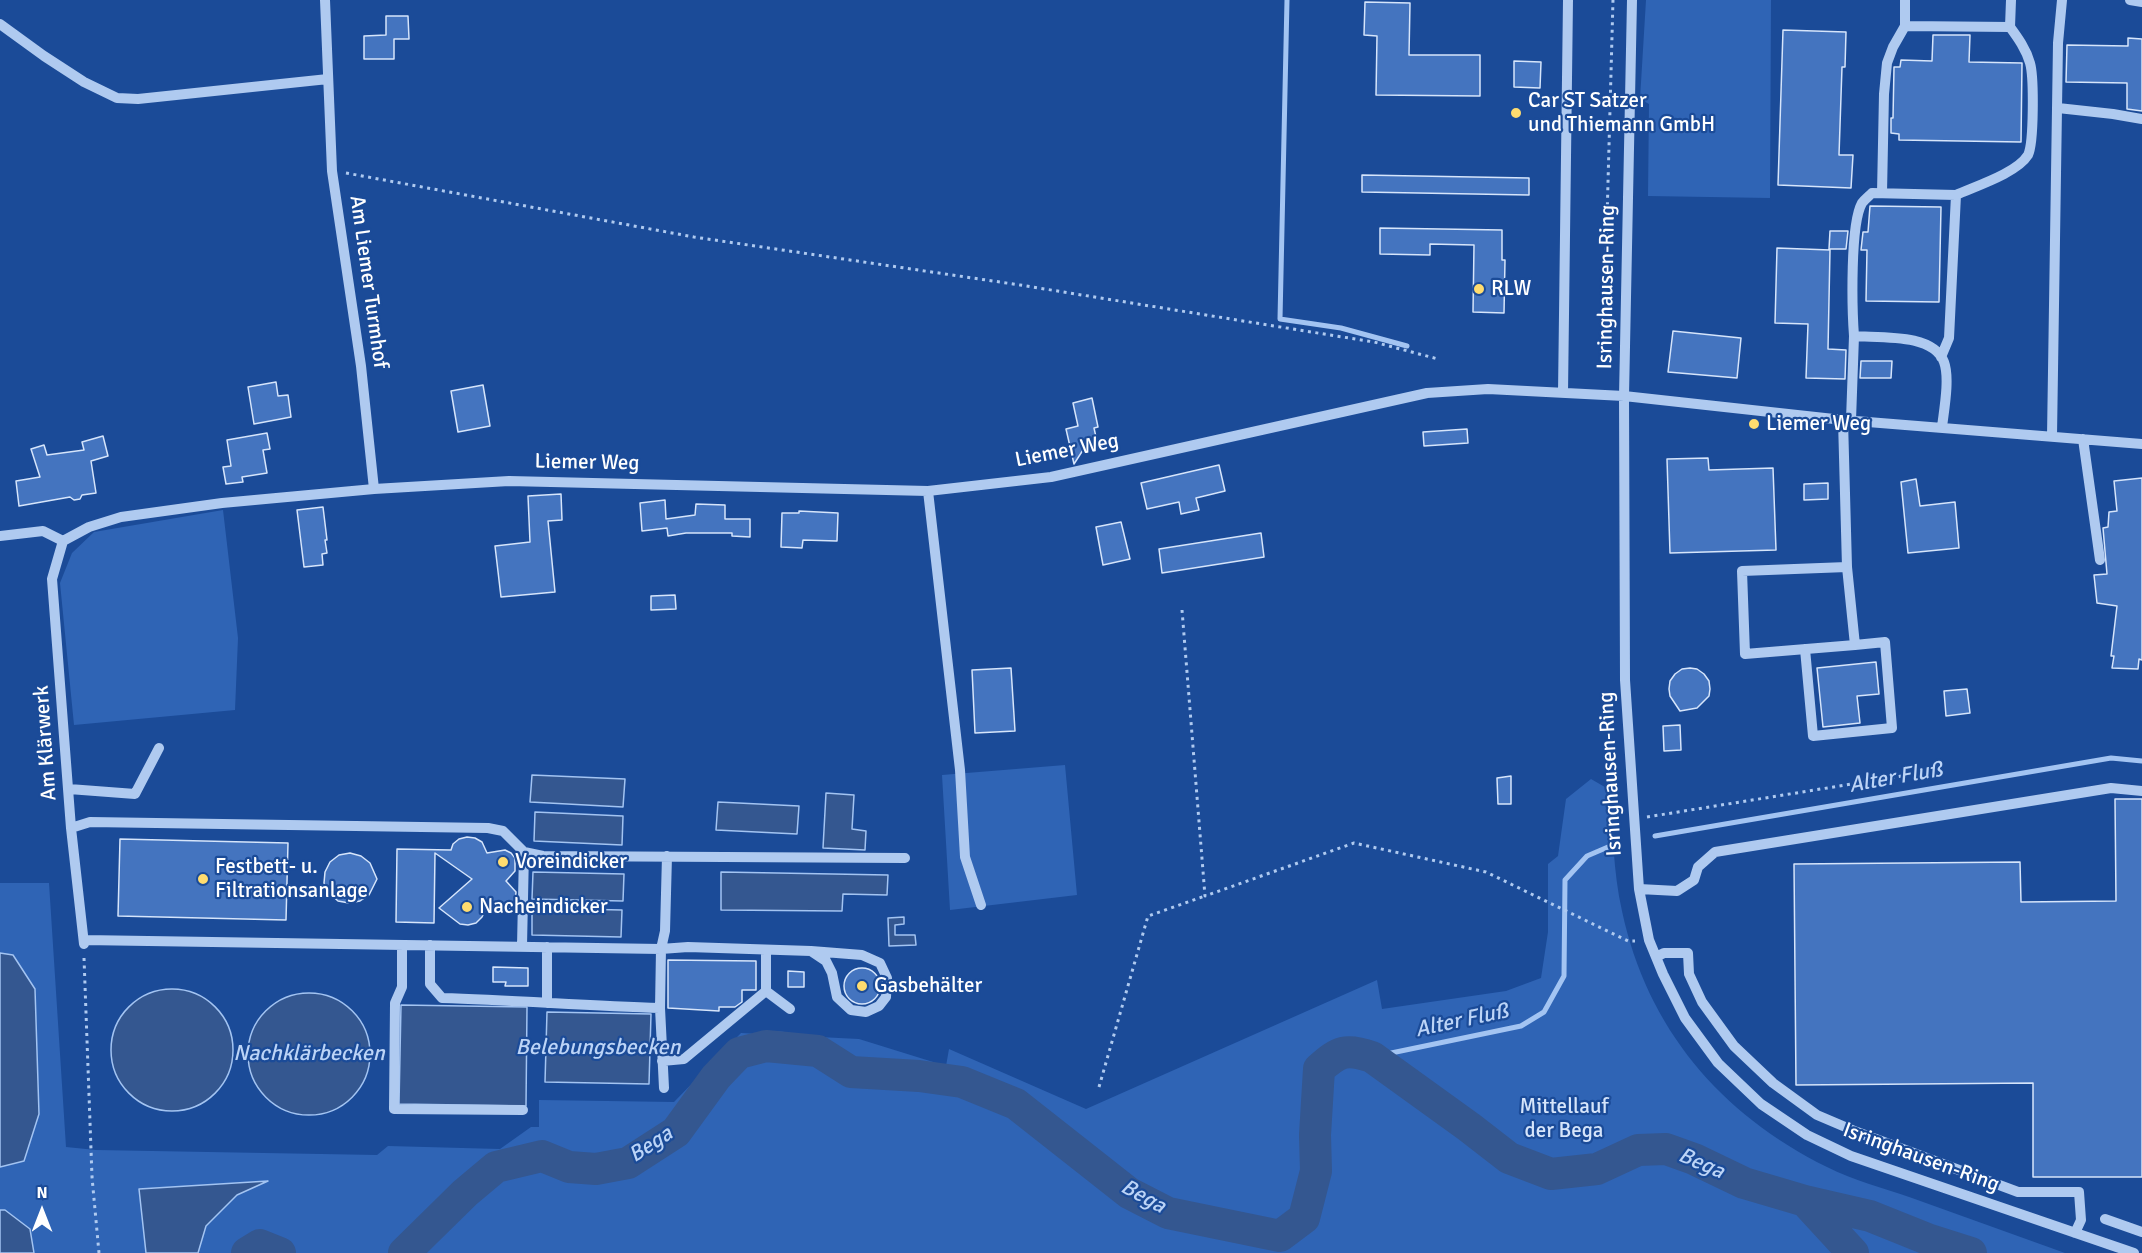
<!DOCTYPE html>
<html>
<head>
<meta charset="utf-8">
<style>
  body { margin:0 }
  #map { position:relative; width:2142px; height:1253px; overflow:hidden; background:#1b4b98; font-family:Signika,sans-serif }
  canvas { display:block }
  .north { position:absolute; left:12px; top:1181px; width:60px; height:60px; -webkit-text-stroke:4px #1b4b98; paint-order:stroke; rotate:0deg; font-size:16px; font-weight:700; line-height:24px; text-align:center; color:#fff }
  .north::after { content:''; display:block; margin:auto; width:21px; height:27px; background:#fff; clip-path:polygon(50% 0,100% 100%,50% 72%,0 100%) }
</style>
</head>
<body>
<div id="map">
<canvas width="2142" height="1253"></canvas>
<div class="north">N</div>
</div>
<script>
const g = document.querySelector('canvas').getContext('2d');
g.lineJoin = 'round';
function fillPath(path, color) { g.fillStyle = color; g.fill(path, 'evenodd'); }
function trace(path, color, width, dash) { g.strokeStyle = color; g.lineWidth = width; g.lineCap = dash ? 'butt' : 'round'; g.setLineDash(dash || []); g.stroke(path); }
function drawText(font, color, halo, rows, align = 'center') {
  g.font = font + ' Signika,sans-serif'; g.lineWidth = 4.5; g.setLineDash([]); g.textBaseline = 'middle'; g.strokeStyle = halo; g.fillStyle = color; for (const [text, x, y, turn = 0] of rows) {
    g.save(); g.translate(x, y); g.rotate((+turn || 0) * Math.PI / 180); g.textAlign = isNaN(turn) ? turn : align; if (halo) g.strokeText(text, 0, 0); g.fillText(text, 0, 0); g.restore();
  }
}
fillPath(new Path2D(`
  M1646,0H1771L1770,198L1648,196L1649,104L1640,99Z
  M223,510L238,638L235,710L74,725L60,583L72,553L94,532Z
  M1065,765L1077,895L950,910L942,775Z
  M1591,779L1610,790C1613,831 1613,871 1622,911C1647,1028 1720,1114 1827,1167C1853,1180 1883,1188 1912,1198C1963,1216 2014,1235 2065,1253H198L206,1226L139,1189L146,1253H34L30,1229L5,1210H0V1167L24,1161L39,1114L35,989L13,955L0,953V883H49L66,1147L96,1150L377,1155L388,1146L500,1149L531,1127H539V1100L674,1102L741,1033L759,1034L778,1031L819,1037L859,1039L946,1066L949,1049L1086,1109L1377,980L1382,1009L1506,991L1541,978L1548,932V864L1558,856L1566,799Z`), '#2f64b5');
const water = new Path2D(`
  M532,775L625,779L623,807L530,802Z
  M826,793L854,795L852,829L866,831L865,850L823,848Z
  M718,802L799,806L797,834L716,830Z
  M535,812L623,816L622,845L534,841Z
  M533,872L624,874L623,901L532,899Z
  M721,872L888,875L887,895L843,894L842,911L721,910Z
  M532,908L622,910L621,937L532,935Z
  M904,917V924L895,925V935H915L916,945L889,946L888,918Z
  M0,953L13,955L35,989L39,1114L24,1161L0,1167Z
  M111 1050a61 61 0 1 1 122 0a61 61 0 1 1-122 0Z
  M248 1054a61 61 0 1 1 122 0a61 61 0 1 1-122 0Z
  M401,1005L527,1007L526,1106L399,1104Z
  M547,1012L651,1014L649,1084L545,1082Z
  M268,1181L237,1195L206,1226L198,1253H146L139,1189Z
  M0,1210H5L30,1229L34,1253H0Z`);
fillPath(water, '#345790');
trace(water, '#a3c4f2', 1.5);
trace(new Path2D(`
  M1287,0L1280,319L1341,328L1407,346
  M1655,836L2111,758L2142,761
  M1372,1057L1521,1026L1544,1012L1564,976L1565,880L1587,856L1608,847`), '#a3c4f2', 5);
trace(new Path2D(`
  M1805,1201L1853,1253
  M247,1253L260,1245L280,1253
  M404,1253L465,1193L496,1167L542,1156L569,1167L596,1169L628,1163L676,1132L716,1077L739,1053L766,1046L818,1051L851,1072L919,1076L962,1082L1016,1104L1129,1193L1168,1213L1280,1236L1304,1218L1316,1171L1315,1135L1319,1069C1339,1051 1346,1048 1372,1057L1469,1127L1509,1158L1551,1174L1597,1169L1638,1150L1666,1149L1694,1159L1744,1183L1805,1201L1870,1216L1930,1240L1971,1253`), '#345790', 32);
const building = new Path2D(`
  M1365,2L1410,3L1409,55H1480V96L1376,95L1377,36L1364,35Z
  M386,16H408L409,39H394V59H364V36L386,35Z
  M1783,30L1846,32L1845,67H1842L1839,155H1853L1851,188L1778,185Z
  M1933,35H1970L1969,62L2022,63L2021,142L1899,140V134L1891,133V118H1893L1894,67H1900L1901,60L1932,61Z
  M2128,38L2142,39V111L2127,109V83L2066,82L2067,45L2128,46Z
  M1514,61L1541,62L1540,88L1514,87Z
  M1362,175L1529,178V195L1362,192Z
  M1870,206L1941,207L1939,302L1866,301L1867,250H1861L1863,232H1868Z
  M1380,228L1502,230V260H1505L1504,313L1473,312L1474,245L1430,244V255L1380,254Z
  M1830,231H1848L1846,249H1829Z
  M1777,248L1830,250L1828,349L1846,350L1845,379L1806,378L1808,324L1775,323Z
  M1673,331L1741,338L1737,378L1668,372Z
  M1861,361H1892L1891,378H1860Z
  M276,382L278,396L288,395L291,417L254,424L248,387Z
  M483,385L490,426L458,432L451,391Z
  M1092,398L1098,427L1094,428L1096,437L1092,439L1094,448L1083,450L1074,464L1066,429L1078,426L1073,403Z
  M1467,429L1468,443L1424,446L1423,432Z
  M267,433L270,449L263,450L267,473L242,477L243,482L226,484L223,467L231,466L227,440Z
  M103,436L108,456L91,461L96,493L82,495L80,499L74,500L70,497L19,506L16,481L40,477L31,449L44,445L47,455L84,450L82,442Z
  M1708,458L1709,470L1773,468L1776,550L1670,553L1667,459Z
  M1219,465L1225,491L1196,498L1199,510L1181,514L1179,502L1147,509L1141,483Z
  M2142,478V660L2139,659L2138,669L2112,668L2114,656H2111L2117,606L2097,603L2094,575L2107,574L2103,528L2108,527L2109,512L2117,511L2114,481Z
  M1916,479L1920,506L1955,502L1959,548L1908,553L1901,482Z
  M1828,483V499L1804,500V484Z
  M561,494L562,520L548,521L555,592L501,597L495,546L530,542L528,496Z
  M665,500L666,519L695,515L696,504L725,505V519H750V537L732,536V533H686L668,536L667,528L642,531L640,503Z
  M323,507L327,540H325L327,553L322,554L323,565L304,567L297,510Z
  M799,511L838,513L837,541L803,540L802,548L781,547L782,513H799Z
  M1121,522L1130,559L1103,565L1096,527Z
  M1261,533L1264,557L1162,573L1159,549Z
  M675,595L676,609L651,610V596Z
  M1876,662L1879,694L1857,696L1860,723L1823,727L1817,668Z
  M1011,668L1015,731L975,733L972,670Z
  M1690,668L1697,669L1704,674L1709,681L1710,689L1709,696L1697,708L1680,711L1670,696L1669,689L1670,681L1675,674L1682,669Z
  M1967,689L1970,713L1946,716L1944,691Z
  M1680,725L1681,750L1664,751L1663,726Z
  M1511,776V804H1498L1497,778Z
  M2115,799H2142V1177H2033V1083L1796,1085L1794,864L2020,862L2021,902L2116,901Z
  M467,837L475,838L482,842L487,853L505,850L511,853L515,858V871L506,881L516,892L515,903L512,908L506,910H499L488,904L482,917L476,923L468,925L460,924L439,908L472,879L435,853L434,923L396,922L397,849L451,850L453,844L459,839Z
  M120,839L288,843L286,920L118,916Z
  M350,853L361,856L370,863L377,879L369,895L360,901L349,903L338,901L329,893L324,883L325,872L330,862L339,855Z
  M668,960L756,961V990H742V1002L735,1007H719V1011L668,1008Z
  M493,967L528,968V986H505L506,982H493Z
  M844 986a18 18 0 1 1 36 0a18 18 0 1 1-36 0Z
  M788,971L804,972V987H788Z`);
fillPath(building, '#4474bf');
trace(building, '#d6e5fb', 1.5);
trace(new Path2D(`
  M346,173L694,237L1020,285L1330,335L1374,342L1438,359
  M1612,263L1606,256L1613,0
  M1182,610L1205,896L1354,843L1486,872L1628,941H1635
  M1647,817L1914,774
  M84,958L92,1177L99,1253
  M1099,1087L1148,916L1205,896`), '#afcaf0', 3, [3, 4.5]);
trace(new Path2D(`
  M325,0L332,171L361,366L374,489
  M1632,0L1624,396L1625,680L1639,889L1649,940L1663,974L1685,1018L1718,1063L1761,1104L1807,1135L1851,1156L2134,1253
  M1905,0V26L2010,27L2011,0
  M2130,0L2142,2
  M0,24L44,56L84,82L117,98L138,99L328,79
  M2058,108L2113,114L2142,119
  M1882,193L1884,94L1887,63L1893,47L1905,26
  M1956,195C1976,186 2017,173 2028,155C2034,143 2034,77 2030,63C2026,49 2018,38 2010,27
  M1854,336C1852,309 1850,224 1862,203C1865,199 1869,196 1872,193L1956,195L1949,338L1941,357
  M1563,393L1568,0
  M1843,420L1847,567L1855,645L1745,654L1742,571L1847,567
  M1851,420L1854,336C1880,338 1933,333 1944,362C1950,378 1944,410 1942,427
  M2052,436L2058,43L2062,0
  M2083,439L2100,560
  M928,491L960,770L965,857L981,905
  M0,536L43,531L63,541
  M63,541L89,527L121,517L222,503L374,489L509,481L928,491L1051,477L1427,393L1488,389L1624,396L1843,420L2142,444
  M63,541L52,579L71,828L84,944
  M1805,649L1813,736L1892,728L1885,642L1855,645
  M69,789L135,794L159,748
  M71,828L90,822L488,828L503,831L524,852L543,856L905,858
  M1639,889L1677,891L1694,880L1698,867L1715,852L2111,788L2142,791
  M84,940L661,949L688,947L811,951L862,955L880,963L887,978L886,997L879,1006L866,1012L851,1010L837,997L832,973L826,961L811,951
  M402,945V987L395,1003L394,1109L523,1110
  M430,945V984L442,998C515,1000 587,1006 660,1008
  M522,946L524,852
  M547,947V1003
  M766,950V991L790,1009
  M1656,957L1664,953H1688L1689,974L1702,1002L1734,1046L1773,1083L1817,1115L1857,1132L2018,1192H2079L2081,1220L2075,1233
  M662,1061L684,1059L766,991
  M664,1088L660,1008L661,949L665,931L667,856
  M2105,1219L2142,1232`), '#afcaf0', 10);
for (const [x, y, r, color] of [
  [1516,113,6,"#ffdc6f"],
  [1479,289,6,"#ffdc6f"],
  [1754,424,6,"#ffdc6f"],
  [503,862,6,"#ffdc6f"],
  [203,879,6,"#ffdc6f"],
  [467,907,6,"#ffdc6f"],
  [862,986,6,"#ffdc6f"]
]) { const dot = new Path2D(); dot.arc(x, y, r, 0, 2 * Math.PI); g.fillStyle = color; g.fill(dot); trace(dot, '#1b4b98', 2); }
drawText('21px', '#fff', '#1b4b98', [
  ["Car ST Satzer",1528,101],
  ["und Thiemann GmbH",1528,125],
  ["RLW",1491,289],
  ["Liemer Weg",1766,424],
  ["Voreindicker",515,862],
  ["Festbett- u.",215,867],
  ["Filtrationsanlage",215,891],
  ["Nacheindicker",479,907],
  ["Gasbehälter",874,986]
], 'left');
drawText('21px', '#fff', '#1b4b98', [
  ["Am Liemer Turmhof",368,282,82],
  ["Isringhausen-Ring",1607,287,-89],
  ["Liemer Weg",1067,451,-11],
  ["Liemer Weg",587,463,1],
  ["Am Klärwerk",46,743,-94],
  ["Isringhausen-Ring",1611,774,-93],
  ["Isringhausen-Ring",1921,1158,20]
]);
drawText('21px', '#d6e5fb', '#1b4b98', [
  ["Mittellauf",1564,1107],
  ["der Bega",1564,1131]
]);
drawText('italic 22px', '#bcd4f7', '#1b4b98', [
  ["Alter Fluß",1896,778,-10],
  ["Alter Fluß",1462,1021,-12],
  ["Belebungsbecken",598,1048],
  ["Nachklärbecken",309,1054],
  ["Bega",651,1145,-33],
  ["Bega",1701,1164,23],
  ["Bega",1143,1197,29]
]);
</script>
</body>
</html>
